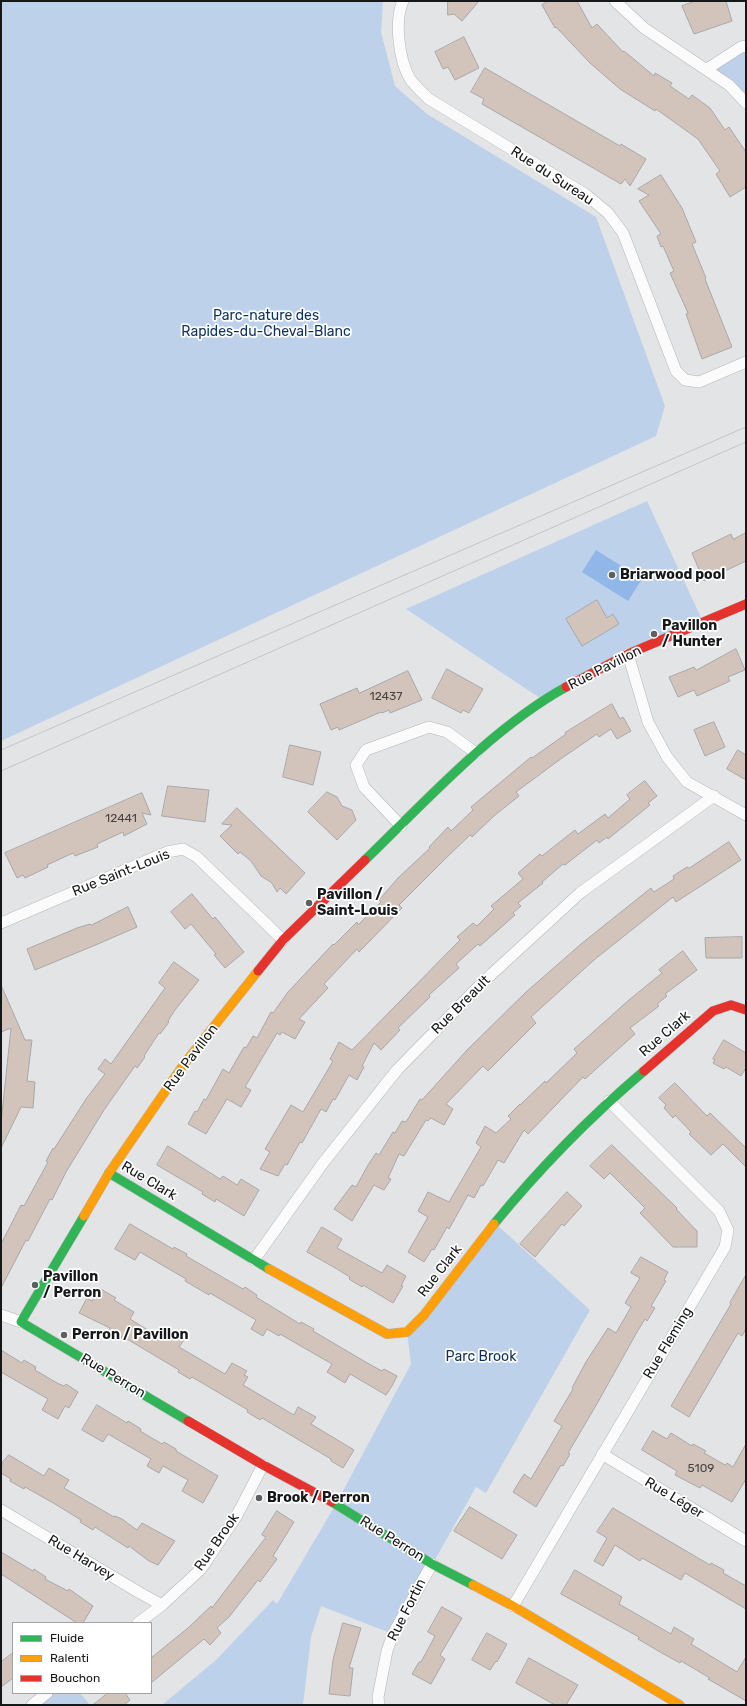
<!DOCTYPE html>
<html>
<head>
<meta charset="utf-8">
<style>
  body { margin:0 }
  #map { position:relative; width:747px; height:1706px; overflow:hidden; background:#e3e4e6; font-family:Rubik,sans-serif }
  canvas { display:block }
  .frame { position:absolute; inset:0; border:2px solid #161718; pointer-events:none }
  .legend { position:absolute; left:12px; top:1622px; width:140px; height:72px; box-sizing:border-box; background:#fff; border:1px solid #a2a2a3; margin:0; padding:5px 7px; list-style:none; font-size:12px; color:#161718 }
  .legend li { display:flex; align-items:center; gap:8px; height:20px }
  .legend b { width:20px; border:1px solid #a2a2a3 }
</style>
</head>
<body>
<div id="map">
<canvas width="747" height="1706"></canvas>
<div class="frame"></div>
<ul class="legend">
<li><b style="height:5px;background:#30b455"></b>Fluide</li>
<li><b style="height:5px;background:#ff9f0a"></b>Ralenti</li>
<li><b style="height:5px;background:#e5322d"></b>Bouchon</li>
</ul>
</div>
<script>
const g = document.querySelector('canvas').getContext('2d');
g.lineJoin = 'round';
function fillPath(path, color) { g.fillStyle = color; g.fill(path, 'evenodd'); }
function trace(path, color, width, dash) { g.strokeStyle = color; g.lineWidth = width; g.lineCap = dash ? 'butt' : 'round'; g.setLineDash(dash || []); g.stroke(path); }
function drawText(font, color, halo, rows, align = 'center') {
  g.font = font + ' Rubik,sans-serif'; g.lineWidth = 3.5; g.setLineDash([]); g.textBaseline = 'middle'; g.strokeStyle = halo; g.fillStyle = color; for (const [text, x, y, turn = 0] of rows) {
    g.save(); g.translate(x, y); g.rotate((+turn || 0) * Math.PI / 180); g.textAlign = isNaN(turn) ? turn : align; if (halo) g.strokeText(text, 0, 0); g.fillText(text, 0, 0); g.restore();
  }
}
fillPath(new Path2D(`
  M1,1H383L381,32L395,86L427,114L596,217L665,406L656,436L1,741Z
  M746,46V103L707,69Z
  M647,501L703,622L543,700L406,609Z
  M495,1223L590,1310L486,1493L476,1487L393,1634L321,1606L311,1637L303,1705H162L217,1659L273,1600L277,1604L336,1504L411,1364L407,1332Z
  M47,1693H80L90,1705H32Z`), '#bed1ea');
fillPath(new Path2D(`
  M596,550L642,579L628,601L582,572Z`), '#91b6e8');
const building = new Path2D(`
  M448,1H479L462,21L454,14L448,15Z
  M548,1H577L592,28L597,24L623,52L624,51L654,76L655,73L672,83L670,86L689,99L692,95L710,108L725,130L729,127L746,152V187L730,197L716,174L720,171L698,139L656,109L655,111L620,89L590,63L556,27L555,28L542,5Z
  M696,1H726L732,21L694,34L682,6Z
  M464,37L479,68L455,80L448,67L443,69L435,52Z
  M485,68L620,146L621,144L646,159L630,186L625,179L621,184L482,104L484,99L471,92Z
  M661,175L682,208L696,242L692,244L706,278L705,279L732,347L702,359L686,314L688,313L670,273L674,271L663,246L661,247L657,236L661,234L639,201L649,195L638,189Z
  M746,533V561L704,581L692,553L731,534L733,539Z
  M597,600L607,618L613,614L619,624L582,646L566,619Z
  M736,649L745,670L728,677L730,681L697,696L694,690L678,697L669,677L694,667L696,670Z
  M447,669L483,689L469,713L463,710L461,713L432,698Z
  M408,671L422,700L390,713L389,710L382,713L381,712L339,730L338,727L331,730L320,704L357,688L359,693Z
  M612,704L620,719L623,717L631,731L617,739L611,729L599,737L597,734L562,758L516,792L519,796L495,815L472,837L470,835L443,861L399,905L402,908L359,952L357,949L324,984L328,988L299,1019L305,1022L295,1039L282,1032L280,1035L277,1033L245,1087L251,1090L241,1107L227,1099L206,1134L188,1124L195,1111L197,1112L204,1099L206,1100L223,1069L229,1073L244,1047L246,1048L253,1036L257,1038L271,1012L273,1013L288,992L333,944L334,945L357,922L358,925L381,902L379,900L398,878L430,848L429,847L448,827L451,831L473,810L471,807L531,757L532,758L566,734L565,733Z
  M714,722L725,747L705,756L694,730Z
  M290,745L321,752L313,785L283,777Z
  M738,750L746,755V780L727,769Z
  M645,781L657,796L648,803L650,805L608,839L607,837L599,843L597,840L565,865L563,864L542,882L543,883L518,903L521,906L513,913L515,915L480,946L478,944L456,964L459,968L429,995L430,997L398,1028L400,1030L381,1050L374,1043L362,1066L364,1067L357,1080L349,1075L335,1100L333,1099L326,1112L321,1109L302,1143L300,1142L287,1165L285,1164L278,1176L260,1169L270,1152L265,1149L291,1105L303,1112L333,1061L330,1059L339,1042L352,1050L460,940L457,937L473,923L477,926L494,909L491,906L523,879L518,873L540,854L542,856L575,830L578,834L605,814L608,818L630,799L627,795Z
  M168,786L209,790L205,822L162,816Z
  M327,792L337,797L342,806L352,810L356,820L337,840L308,812Z
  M142,793L151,815L142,813L147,824L124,836L123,832L97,844L98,847L75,856L73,853L47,865L48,867L25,878L23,875L17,878L5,853Z
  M237,808L305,873L286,894L280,888L277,892L272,883L261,876L251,861L240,852L238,854L220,836L232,825L222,824Z
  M729,842L741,860L676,902L673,897L594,960L531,1017L536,1023L488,1071L483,1066L446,1104L453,1109L444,1125L431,1118L428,1121L426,1120L404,1156L399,1154L388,1178L391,1179L384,1190L374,1185L352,1221L334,1209L352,1185L356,1187L368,1165L376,1153L379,1155L393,1132L395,1133L402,1121L406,1122L420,1099L422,1100L467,1050L525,993L581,944L651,888L654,892L674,879L673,876L687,867L689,868Z
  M192,894L213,919L215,917L244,952L225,968L214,955L216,954L191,924L185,929L171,912Z
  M128,907L137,927L98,944L35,970L27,949L77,928L90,924L91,925Z
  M742,937V958H706L705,938Z
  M683,951L697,970L665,994L667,996L657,1004L659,1006L630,1028L635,1034L585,1079L583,1077L528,1134L524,1130L504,1163L498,1160L483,1186L481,1185L474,1198L468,1195L449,1229L447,1227L434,1250L432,1249L424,1262L408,1252L428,1217L418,1211L428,1192L449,1202L481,1147L476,1143L485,1126L496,1133L511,1119L508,1116L520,1104V1105L545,1081L546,1083L577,1053L574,1049L629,1000L662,973L659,970Z
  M174,962L199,980L175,1010L168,1021L169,1022L160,1034L159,1033L144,1056L145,1057L137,1068L135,1066L104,1110L66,1172L52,1200L50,1199L28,1241L26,1240L1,1288V1244L21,1205L24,1206L48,1162L46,1161L53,1148L54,1149L86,1099L105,1074L98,1069L105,1059L111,1064L165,988L159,983Z
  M1,985L25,1040H32L27,1081L35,1082L33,1108L21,1107L1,1148V1123L11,1028L1,1032Z
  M724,1040L746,1053V1068L741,1076L726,1067L724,1069L713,1063L715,1060L713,1059Z
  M675,1083L707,1116L710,1113L746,1148V1167L723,1144L711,1155L689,1134L691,1132L675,1115L673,1118L664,1108L666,1105L659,1098Z
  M612,1145L677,1208L676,1209L697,1231V1247H673L640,1213L645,1208L610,1173L604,1179L590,1166Z
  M168,1146L220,1179L223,1176L237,1185L241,1179L259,1190L244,1216L216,1199L215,1202L202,1194L203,1192L157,1165Z
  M567,1192L582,1206L564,1226L562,1224L535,1257L520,1244Z
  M130,1224L173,1249L174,1247L187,1254L186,1256L243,1289L245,1287L257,1295L256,1297L300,1324L301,1322L314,1329L313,1331L369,1364L382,1371L384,1369L397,1376L392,1386L386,1395L350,1374L345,1383L327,1372L332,1364L280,1334L279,1336L267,1329L263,1336L251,1329L256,1320L210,1293L209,1295L185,1281L186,1279L140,1252L135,1260L115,1249Z
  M322,1227L342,1239L337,1248L382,1273L387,1265L406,1276L401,1286H403L393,1303L363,1285L362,1287L349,1279L350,1277L337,1269L307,1252Z
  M641,1257L668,1272L664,1280L666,1281L651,1306L655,1308L647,1321L645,1319L637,1332L598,1402L568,1453L570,1454L563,1466L561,1465L536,1507L513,1492L524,1474L531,1479L562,1426L554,1421L573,1389L572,1388L586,1362L608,1328L616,1333L631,1307L625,1303L640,1278L631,1273Z
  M746,1275V1329L742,1336L738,1333L689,1417L671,1406L731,1304L730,1303Z
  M99,1288L116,1298L114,1300L134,1312L130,1319L159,1337L164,1328L184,1340L179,1347L225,1374L232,1363L247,1371L244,1375L248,1377L243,1385L294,1415L298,1407L316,1417L311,1424L354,1450L343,1468L331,1461V1459L262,1418L260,1420L247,1412L248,1410L192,1377L190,1379L178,1372L179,1370L122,1336L121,1339L108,1331L110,1328L79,1313L87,1298L92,1301Z
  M1,1350L22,1363L24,1360L36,1367L35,1370L57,1383L64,1386L66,1384L78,1392L69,1408L65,1406L58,1419L42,1410L48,1399L1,1372Z
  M97,1405L127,1423L128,1421L141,1429L140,1431L162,1444L164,1442L176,1449V1451L218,1476L203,1503L182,1491L188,1480L163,1466L159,1473L147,1466L151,1459L108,1434L103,1442L82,1430Z
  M653,1431L667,1439L671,1433L692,1446L693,1444L706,1451L704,1453L725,1465L727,1463L733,1467L746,1444V1479L732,1502L702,1485L700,1488L675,1475L677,1471L642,1450Z
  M9,1455L44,1476L49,1468L69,1480L64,1488L114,1517L115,1516L122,1519L137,1530L142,1523L175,1541L158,1565L149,1561L129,1546L128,1548L95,1527L93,1530L80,1522L81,1520L55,1504L25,1487L24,1489L10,1481L11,1479L1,1473L2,1463Z
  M470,1507L517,1535L502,1559L454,1531Z
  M613,1508L710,1565L711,1563L724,1570L723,1573L746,1586V1609L685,1573L681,1580L642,1558L640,1561L615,1545L603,1566L594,1561L607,1538L597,1532Z
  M277,1511L294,1522L273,1556L277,1559L260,1582L258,1580L229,1617L217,1628L221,1633L210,1645L204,1639L151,1683V1658L188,1628L211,1606L212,1608L266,1537L262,1535Z
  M1,1552L33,1571L34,1569L46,1577L45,1579L68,1591L69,1589L93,1606L83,1623H77L1,1574Z
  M575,1570L622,1597L619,1604L671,1634L674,1627L694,1639L691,1644L737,1672L746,1657V1701L708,1679L710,1678L681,1661L680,1663L660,1652L638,1639L639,1637L561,1594Z
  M442,1607L462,1618L440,1655L445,1659L431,1684L412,1674L419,1662H421L435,1636L428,1632Z
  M343,1623L361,1628L349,1668H353L350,1696L329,1694L333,1660Z
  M487,1633L507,1644L497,1662L496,1661L490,1670L472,1660Z
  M13,1653V1678L1,1687V1662Z
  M529,1658L578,1685L566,1705H555L516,1683Z
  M108,1693H125L130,1700L124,1705H93Z`);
fillPath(building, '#d3c4bb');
trace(building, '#a8a8a9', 1);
const street = new Path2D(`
  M403,1C394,21 399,60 410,79C415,86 423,93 429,99L585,194L608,213L623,233L676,371L685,380L699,382L746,362
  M615,1L644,28L729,85L746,103
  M707,69L741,47L746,46
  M628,654L648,722L667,757L687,782L746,815
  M401,826L364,787L356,765L366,750L429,727L447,732L476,753
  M1,923L167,852L183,849L197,857L283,940
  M254,1260L323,1163L397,1070L482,983L580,893L714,796
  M1,1315L21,1322
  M602,1454L746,1541
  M1,1510L140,1593L162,1605
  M513,1606L725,1247L728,1230L719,1211L609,1101
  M138,1623L162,1605L201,1569L236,1517L263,1465
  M32,1705L47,1693
  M379,1705L378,1697L387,1651L393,1634L432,1564`);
const fast = new Path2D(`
  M365,860C426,801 492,728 566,687
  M109,1173L269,1269
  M84,1216L21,1322L188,1421
  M494,1224C539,1169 590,1117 644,1071
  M332,1502L432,1564L473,1585`);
const slow = new Path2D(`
  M84,1216L109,1173L184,1064L258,971
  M269,1269L387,1334L407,1332L424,1315L494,1224
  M473,1585L513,1606L680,1705`);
const jam = new Path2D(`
  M566,687L628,654L746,604
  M258,971L283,940L365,860
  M644,1071L713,1011L731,1005L746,1010
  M188,1421L263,1465L332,1502`);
trace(street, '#b5b6b8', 12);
trace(fast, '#b5b6b8', 10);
trace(slow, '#b5b6b8', 10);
trace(jam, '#b5b6b8', 10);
trace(street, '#fbfbfb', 11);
trace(fast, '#30b455', 9);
trace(slow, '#ff9f0a', 9);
trace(jam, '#e5322d', 9);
trace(new Path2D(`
  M1,750L746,427
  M1,771L746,442`), '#c4c4c5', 1);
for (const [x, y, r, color] of [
  [612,575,4,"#5e5f60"],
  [654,634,4,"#5e5f60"],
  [309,903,4,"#5e5f60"],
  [35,1285,4,"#5e5f60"],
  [64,1335,4,"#5e5f60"],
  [259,1498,4,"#5e5f60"]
]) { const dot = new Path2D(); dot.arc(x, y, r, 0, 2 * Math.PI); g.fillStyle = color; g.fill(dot); trace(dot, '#fff', 1.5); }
drawText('12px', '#454241', null, [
  ["12437",386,697],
  ["12441",121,819],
  ["5109",701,1469]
]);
drawText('14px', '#161718', '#fff', [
  ["Rue du Sureau",552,176,33],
  ["Rue Pavillon",605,668,-27],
  ["Rue Saint-Louis",121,873,-22],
  ["Rue Breault",461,1005,-45],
  ["Rue Clark",665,1034,-41],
  ["Rue Pavillon",191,1058,-53],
  ["Rue Clark",149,1181,31],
  ["Rue Clark",440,1271,-52],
  ["Rue Fleming",668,1343,-59],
  ["Rue Perron",113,1376,31],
  ["Rue Léger",674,1498,31],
  ["Rue Perron",392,1539,32],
  ["Rue Brook",217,1542,-55],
  ["Rue Harvey",81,1558,31],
  ["Rue Fortin",407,1610,-63]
]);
drawText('14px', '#0d305c', '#fff', [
  ["Parc-nature des",266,316],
  ["Rapides-du-Cheval-Blanc",266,332],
  ["Parc Brook",481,1357]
]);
drawText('bold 14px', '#161718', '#fff', [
  ["Briarwood pool",620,575],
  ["Pavillon",662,626],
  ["/ Hunter",662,642],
  ["Pavillon /",317,895],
  ["Saint-Louis",317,911],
  ["Pavillon",43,1277],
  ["/ Perron",43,1293],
  ["Perron / Pavillon",72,1335],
  ["Brook / Perron",267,1498]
], 'left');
</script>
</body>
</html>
